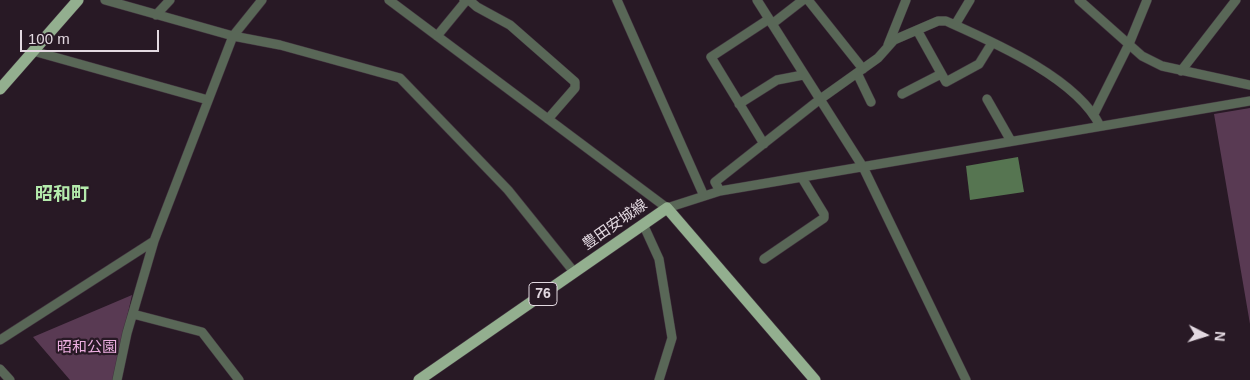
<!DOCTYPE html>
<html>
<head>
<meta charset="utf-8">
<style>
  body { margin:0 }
  #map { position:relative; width:1250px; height:380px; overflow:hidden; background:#281925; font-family:Helvetica,sans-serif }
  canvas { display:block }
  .north { position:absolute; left:1180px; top:310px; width:50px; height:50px; -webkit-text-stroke:4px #281925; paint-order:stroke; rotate:95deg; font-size:14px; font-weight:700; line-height:20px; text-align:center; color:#e3d9e1 }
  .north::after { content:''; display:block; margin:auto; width:18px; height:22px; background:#e3d9e1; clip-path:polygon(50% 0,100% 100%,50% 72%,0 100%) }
  .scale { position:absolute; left:20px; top:30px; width:139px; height:22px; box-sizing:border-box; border:2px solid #e3d9e1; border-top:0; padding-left:6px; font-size:15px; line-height:18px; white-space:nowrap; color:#e3d9e1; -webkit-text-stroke:4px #281925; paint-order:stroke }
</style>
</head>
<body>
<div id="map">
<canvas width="1250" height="380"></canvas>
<div class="north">N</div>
<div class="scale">100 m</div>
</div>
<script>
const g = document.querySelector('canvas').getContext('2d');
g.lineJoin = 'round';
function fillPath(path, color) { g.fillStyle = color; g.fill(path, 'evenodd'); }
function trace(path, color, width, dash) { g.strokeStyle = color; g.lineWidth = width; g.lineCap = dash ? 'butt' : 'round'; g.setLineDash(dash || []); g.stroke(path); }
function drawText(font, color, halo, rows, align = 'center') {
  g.font = font + ' Helvetica,"Noto Sans JP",sans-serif'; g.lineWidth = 4.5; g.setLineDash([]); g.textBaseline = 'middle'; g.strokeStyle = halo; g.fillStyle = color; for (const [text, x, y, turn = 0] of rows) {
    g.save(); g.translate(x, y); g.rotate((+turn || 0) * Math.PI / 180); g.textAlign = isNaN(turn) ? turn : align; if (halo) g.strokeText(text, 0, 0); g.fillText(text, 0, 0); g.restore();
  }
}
fillPath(new Path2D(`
  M1250,108V324L1214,114Z
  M132,295L113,380H70L33,337Z`), '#593a53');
fillPath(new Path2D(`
  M1018,157L1024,192L970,200L966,166Z`), '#567551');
const minor = new Path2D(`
  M105,0L233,36L280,45L400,78L508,190L574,272
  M389,0L667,208L720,191L1250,101
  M469,0L477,7L510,25L575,82V88L548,119
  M617,0L704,196
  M757,0L863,167L966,380
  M808,0L863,69
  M1079,0L1142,56L1162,66L1250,85
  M156,15L170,0
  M772,24L803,0
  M955,25L970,0
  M917,30L946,82L979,64L992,43
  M437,36L465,2L464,0
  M888,45L906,0
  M33,51L208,100
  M1181,71L1236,0
  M857,73L871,102
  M902,94L941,74
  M987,99L1011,141
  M739,104L777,80L803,75
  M1094,114L1129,44L1147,0
  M764,144L711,57L769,19
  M720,191L715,182L819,100L878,58L894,40L938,21H946C993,42 1077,78 1100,126
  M643,224L659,259L672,338L659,380
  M764,259L824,218V214L802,178
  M133,314L202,332L239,380
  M0,340L154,241
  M0,369L10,380
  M117,380L127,333L154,241L233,36L262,0`);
const major = new Path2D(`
  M0,89L78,0
  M419,380L667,208L815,380`);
trace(minor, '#42343f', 10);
trace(major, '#42343f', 12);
trace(minor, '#596757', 9);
trace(major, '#93af8f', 11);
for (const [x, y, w] of [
  [543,294,28]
]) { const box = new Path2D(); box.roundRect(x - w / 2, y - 11.5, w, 23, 4); g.fillStyle = '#281925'; g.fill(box); trace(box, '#e3d9e1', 1); }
drawText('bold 14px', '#e3d9e1', null, [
  ["76",543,294]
]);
drawText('15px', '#e3d9e1', '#281925', [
  ["豊田安城線",615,225,-35]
]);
drawText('15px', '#ebaedf', '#281925', [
  ["昭和公園",87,348]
]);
drawText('bold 18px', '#b4eaac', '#281925', [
  ["昭和町",62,195]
]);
</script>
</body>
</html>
